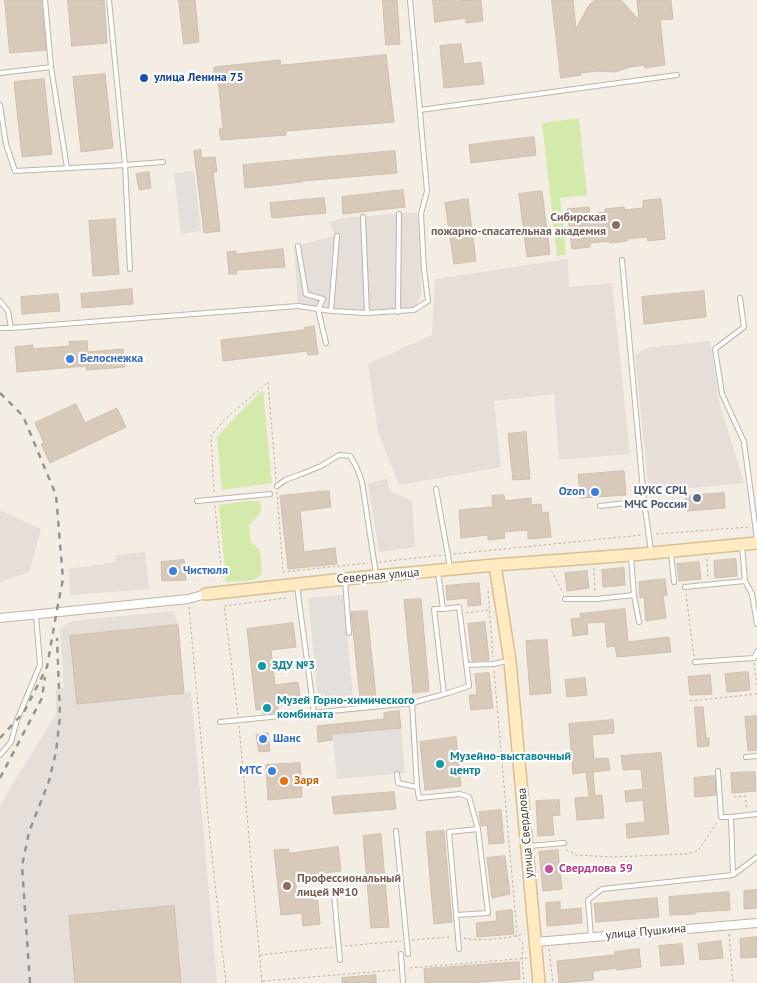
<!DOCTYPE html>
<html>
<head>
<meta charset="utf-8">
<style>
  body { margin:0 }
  canvas { display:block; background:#f3ede4 }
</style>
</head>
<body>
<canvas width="757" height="983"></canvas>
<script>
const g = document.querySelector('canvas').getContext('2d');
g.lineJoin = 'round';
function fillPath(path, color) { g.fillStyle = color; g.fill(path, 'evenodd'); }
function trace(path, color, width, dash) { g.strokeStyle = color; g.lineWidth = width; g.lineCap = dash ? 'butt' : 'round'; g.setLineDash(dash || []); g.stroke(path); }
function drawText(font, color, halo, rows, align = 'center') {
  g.font = font + ' "PT Sans",sans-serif'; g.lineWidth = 4.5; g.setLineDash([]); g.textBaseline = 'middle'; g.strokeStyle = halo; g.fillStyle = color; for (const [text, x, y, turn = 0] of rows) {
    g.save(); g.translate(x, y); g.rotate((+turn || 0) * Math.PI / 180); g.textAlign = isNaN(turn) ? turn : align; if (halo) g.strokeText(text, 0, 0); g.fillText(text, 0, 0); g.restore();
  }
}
fillPath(new Path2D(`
  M417,212L421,269V294L414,310L367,313L298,306L294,246L336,236L329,222L345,218Z
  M568,259L569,287L612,283L630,454L559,460L554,394L494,401L501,467L399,485L378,432L368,364L432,335L435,279Z
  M710,341L719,402L744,483L649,492L635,356L646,348Z
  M387,479L390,491L412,501L415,547L379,552L368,483Z
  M0,510L41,529L29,572L0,582Z
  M145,552L149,589L70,595L69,569L116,562V555Z
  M173,611L178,625L184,693L191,692L217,983H0V805L56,714V690L64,688L60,629L71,621Z`), '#e5ded9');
fillPath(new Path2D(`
  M579,118L587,195L560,198L566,254L557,256L542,123Z
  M263,390L272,483L222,490L217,437L239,413Z
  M249,501H258L262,507L258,516L249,525L250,541L260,550L262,574L254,580L226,582L219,505Z`), '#d3eaaa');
fillPath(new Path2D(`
  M194,171L201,231L181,234L174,173Z
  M343,595L353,696L318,699L308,598Z
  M401,728L405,773L337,779L333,738L332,740L331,734Z`), '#e3e0dc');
const building = new Path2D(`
  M5,0H41L46,50L10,53Z
  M68,0H104L107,43L72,46Z
  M179,0H195L199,42L184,44Z
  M383,0H397L400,44L386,45Z
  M433,0H454V1L481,0L483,21L466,23V18L435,22Z
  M552,0H573L576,29L589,5L595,0H621L639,20L637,0H671L673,19L660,20L665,65L645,68V65L630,67L615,72L597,71L580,73L581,75L561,78Z
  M461,44L464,64L481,62L484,84L444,88L440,46Z
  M386,55L394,122L286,131V135L221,140L219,129H223L218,79H214V67L280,60L281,65Z
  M105,74L113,148L81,152L73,77Z
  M44,79L52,154L22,157L14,82Z
  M534,137L536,155L471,163L469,145Z
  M201,150V158L215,157L217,172H213L220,231L204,233L194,151Z
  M395,151L397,173L302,181V182L245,188L243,165Z
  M149,172L151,188L139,190L136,174Z
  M403,190L405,207L343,214L342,197Z
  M542,191L550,254L527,257L519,194Z
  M324,198L326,213L272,218L270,203Z
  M468,199L476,261L454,264L445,203Z
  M661,199L665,239L648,241L647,237L627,239V241L610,243L609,241L590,243V247L572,249L567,209L589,207L590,214L605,212V209L624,207L625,210L643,208V201Z
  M115,219L119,274L93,276L89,221Z
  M283,249L285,267L237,270L236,274H229L227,252L236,251V254Z
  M132,289L133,304L82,308L81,294Z
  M704,291L706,317L644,324L642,297Z
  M58,294L60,311L22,314L21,297Z
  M314,326L318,354L308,355L307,351L223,361L221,340L304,330V328Z
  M87,341L88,352L123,349L125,367L87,370L86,366L17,372L15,347L33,345V349L70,346L69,342Z
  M76,404L85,423L117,408L126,427L50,463L41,444L44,443L35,423Z
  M526,432L530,479L513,480L508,434Z
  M624,471L626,495L581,498L578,475Z
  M329,491L331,507L300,511L304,552L335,548L337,564L288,569L280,496Z
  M724,493L725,508L687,511L685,496Z
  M504,495L505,501L531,498V505L541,504L542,513L548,512L551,537L528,539V530L504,532L505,538L488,540V535L461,538L459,510L493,507L492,496Z
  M736,559L737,576L715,578L714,561Z
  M184,560L186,580L162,581L161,562Z
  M699,562L701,579L679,581L677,564Z
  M624,568L625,585L603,587L602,570Z
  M587,571L589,588L567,591L565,573Z
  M665,579L667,595H663L666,618L646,621L644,597L640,598L639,582Z
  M479,583L481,605L468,606V598L447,600L446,586Z
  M421,599L429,691L413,693L404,600Z
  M625,609L628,642L669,637L671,652L617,657L615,646L607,647L605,622L587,623L588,634L573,636L571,619L581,618L580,614Z
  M367,611L376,697L360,698L351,612Z
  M485,622L489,660L472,661L468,624Z
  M293,623L296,647L271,650L275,685L298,682L301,703L278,706V712L263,714L262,709L256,710L247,629Z
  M178,625L184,693L77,704L70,636Z
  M547,640L551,693L530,695L526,641Z
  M748,672L750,690L727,692L725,674Z
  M489,673L493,708L471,710L469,695H477L475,674Z
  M710,675L712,694L690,695L688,677Z
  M585,678L587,695L567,697L565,680Z
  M695,707H703L706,738H709V746L698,747Z
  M399,711L401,728L331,734L332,740L318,742L317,726L384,719V713Z
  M757,716V750L748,751L745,717Z
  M613,720L614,733L592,735L594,759L608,758L610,770L593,772L595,796L602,795L604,818L577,820L575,798L589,797L586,772L573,774L569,724Z
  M268,733L270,751L259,752L256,735Z
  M456,737L461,786L425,790L420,742Z
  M661,753L669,834L627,838L626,824L645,822L643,800L626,802L625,791L643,789L641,769L623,770L621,756Z
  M300,763L302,797L268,800L266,765Z
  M755,772L756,791L732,793L731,773Z
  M715,776L716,795L695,797L694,778Z
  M394,792L396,809L334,814L332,797Z
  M559,800L560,815L552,816L554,835L538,836L536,801Z
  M501,810L504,843L489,844L487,825L481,826L479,812Z
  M444,831L452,922L434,924L426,832Z
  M381,834L389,927L371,928L363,836Z
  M338,847L341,871L295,876L297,897L317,895L320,924L303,926L302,913L281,915L274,850L289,849V853Z
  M558,850L562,889L543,891L539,852Z
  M505,856L510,894L492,898L487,858Z
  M757,890V908L744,909V891Z
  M729,892L730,910L695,912V914L670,915L669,897Z
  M657,898L659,917L596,922L594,904Z
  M560,902V910L581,908L582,923L547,926L546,903Z
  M174,906L181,983H75L69,916Z
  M512,910L514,934L477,937L476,923L497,921L496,912Z
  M757,937V957L741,958L740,939Z
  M721,941L723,958L700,960L698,944Z
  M682,944L684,964L661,966L659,946Z
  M639,949L641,967L617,970V968L593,971V980L559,983L557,961L615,955V952Z
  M519,962L520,979L468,983H425L424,969Z
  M376,975V983H342V978Z`);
fillPath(building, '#d8cabb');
trace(building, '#d0beab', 1);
const lane = new Path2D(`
  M45,0L51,67L67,168
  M0,73L51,67
  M0,105L6,144L15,171L125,165L109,0
  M420,110L677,75
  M363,217L367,313
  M298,246L306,294L323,299L318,309L326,343
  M622,260L644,501L651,551
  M130,269L125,165L163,162
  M740,298L744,327L715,349L722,394L744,442L757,539
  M0,301L8,311L11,328
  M331,311L337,236
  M398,312L399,214
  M0,328H11L298,306L331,311L367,313L414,310L428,301L424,269L421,214L427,191L410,0
  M277,486L285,480L299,475L321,466L339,455L350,456L356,466L362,482L376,574
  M436,489L450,567
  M197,501L270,494
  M600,506L644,501
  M671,553L674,582
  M631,558L634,595L639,622
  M345,581L349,633
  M745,581L752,594L757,624
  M297,586L314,713
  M685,587L745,581L742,546
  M565,599H596L634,595
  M443,609H434L444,694
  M695,662L754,658L757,652
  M466,665L493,664L508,661
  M220,722L412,703L448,693L469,686L459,607L443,609L438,572
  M0,755L11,742L17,720L40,665L36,615
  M746,757L757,756
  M718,771L721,817H731
  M397,774L398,783L417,787L412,703
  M417,787L419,798L460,794L469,797L478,829
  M396,831L408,954
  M529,846L564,843
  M733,875L731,817L757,814
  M334,894L340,960
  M456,915L488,913L478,829L449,832L459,949
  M591,937L588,900L602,889L733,875L757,857
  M401,954L403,983`);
const street = new Path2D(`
  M0,618L188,599L206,594
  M536,942L757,923`);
const secondary = new Path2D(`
  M495,565L510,661L539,983
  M206,594L345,579L495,565L631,555L757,543`);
trace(lane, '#bfb4a6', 6);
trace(street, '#bfb4a6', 10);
trace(secondary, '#d9c093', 14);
trace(new Path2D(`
  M214,492L211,436L225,419L268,382L276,479
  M277,492L283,572L368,563
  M215,506L222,577
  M656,534L749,527
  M454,554L642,535
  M707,559L708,578
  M379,562L443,555
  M594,568L595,591
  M551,571L553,573L563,593
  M488,591L493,657
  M686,594L694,657
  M189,607L210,838L226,983
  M466,613L489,610
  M754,663L757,686
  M494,671L517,933L516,936L523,943L522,958L524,983
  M690,701L757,694
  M238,715L224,606L286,598
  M239,726L262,983
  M734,797L745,796L747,809
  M566,850L577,855L612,857L686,854L698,851L717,822
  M729,934L733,983
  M464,938C478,942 510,938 524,934
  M412,940L450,937
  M345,946L401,941
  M549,949L553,983
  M260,955L333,947
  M410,968L528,958
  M263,981L396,970`), '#c1ae96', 1, [2.5, 2.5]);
trace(lane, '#fff', 4);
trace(street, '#fff', 8);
trace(secondary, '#ffeac2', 11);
trace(new Path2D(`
  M0,393L23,416L56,495L63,579L56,615L47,667L24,712L0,738
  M0,778L42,698L45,677
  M30,983L22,866L29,832L49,781L56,752L60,716L57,638`), '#949494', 2.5, [6, 6]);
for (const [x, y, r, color] of [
  [144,78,5,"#1a4fb4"],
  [616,225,5,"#8d6e63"],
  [70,359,5,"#3f7fe0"],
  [595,492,5,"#3f7fe0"],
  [697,498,5,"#5c6f8a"],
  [173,571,5,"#3f7fe0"],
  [262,666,5,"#0f9aa8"],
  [267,708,5,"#0f9aa8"],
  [263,739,5,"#3f7fe0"],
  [440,764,5,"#0f9aa8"],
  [272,771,5,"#3f7fe0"],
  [284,781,5,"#e8710a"],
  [549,869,5,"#d1479c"],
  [287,886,5,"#8d6e63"]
]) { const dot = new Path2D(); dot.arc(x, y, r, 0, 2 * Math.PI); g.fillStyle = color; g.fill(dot); trace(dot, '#fff', 2); }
drawText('bold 12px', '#164399', '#fff', [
  ["улица Ленина 75",154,78]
], 'left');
drawText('bold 12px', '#785e54', '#fff', [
  ["Сибирская",606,218],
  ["пожарно-спасательная академия",606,232],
  ["Профессиональный",297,879,"left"],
  ["лицей №10",297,893,"left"]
], 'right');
drawText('bold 12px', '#366cbe', '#fff', [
  ["Белоснежка",80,359],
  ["Ozon",585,492,"right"],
  ["Чистюля",183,571],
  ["Шанс",273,739],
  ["МТС",262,771,"right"]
], 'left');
drawText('bold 12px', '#4e5e75', '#fff', [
  ["ЦУКС СРЦ",687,491],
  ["МЧС России",687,505]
], 'right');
drawText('12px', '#453d33', '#fff', [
  ["Северная улица",378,576,-5],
  ["улица Свердлова",526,833,-95],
  ["улица Пушкина",646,932,-5]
]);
drawText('bold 12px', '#0d838f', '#fff', [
  ["ЗДУ №3",272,666],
  ["Музей Горно-химического",277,701],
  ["комбината",277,715],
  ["Музейно-выставочный",450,757],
  ["центр",450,771]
], 'left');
drawText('bold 12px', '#c56008', '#fff', [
  ["Заря",294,781]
], 'left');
drawText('bold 12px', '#b23c85', '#fff', [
  ["Свердлова 59",559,869]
], 'left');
</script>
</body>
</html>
